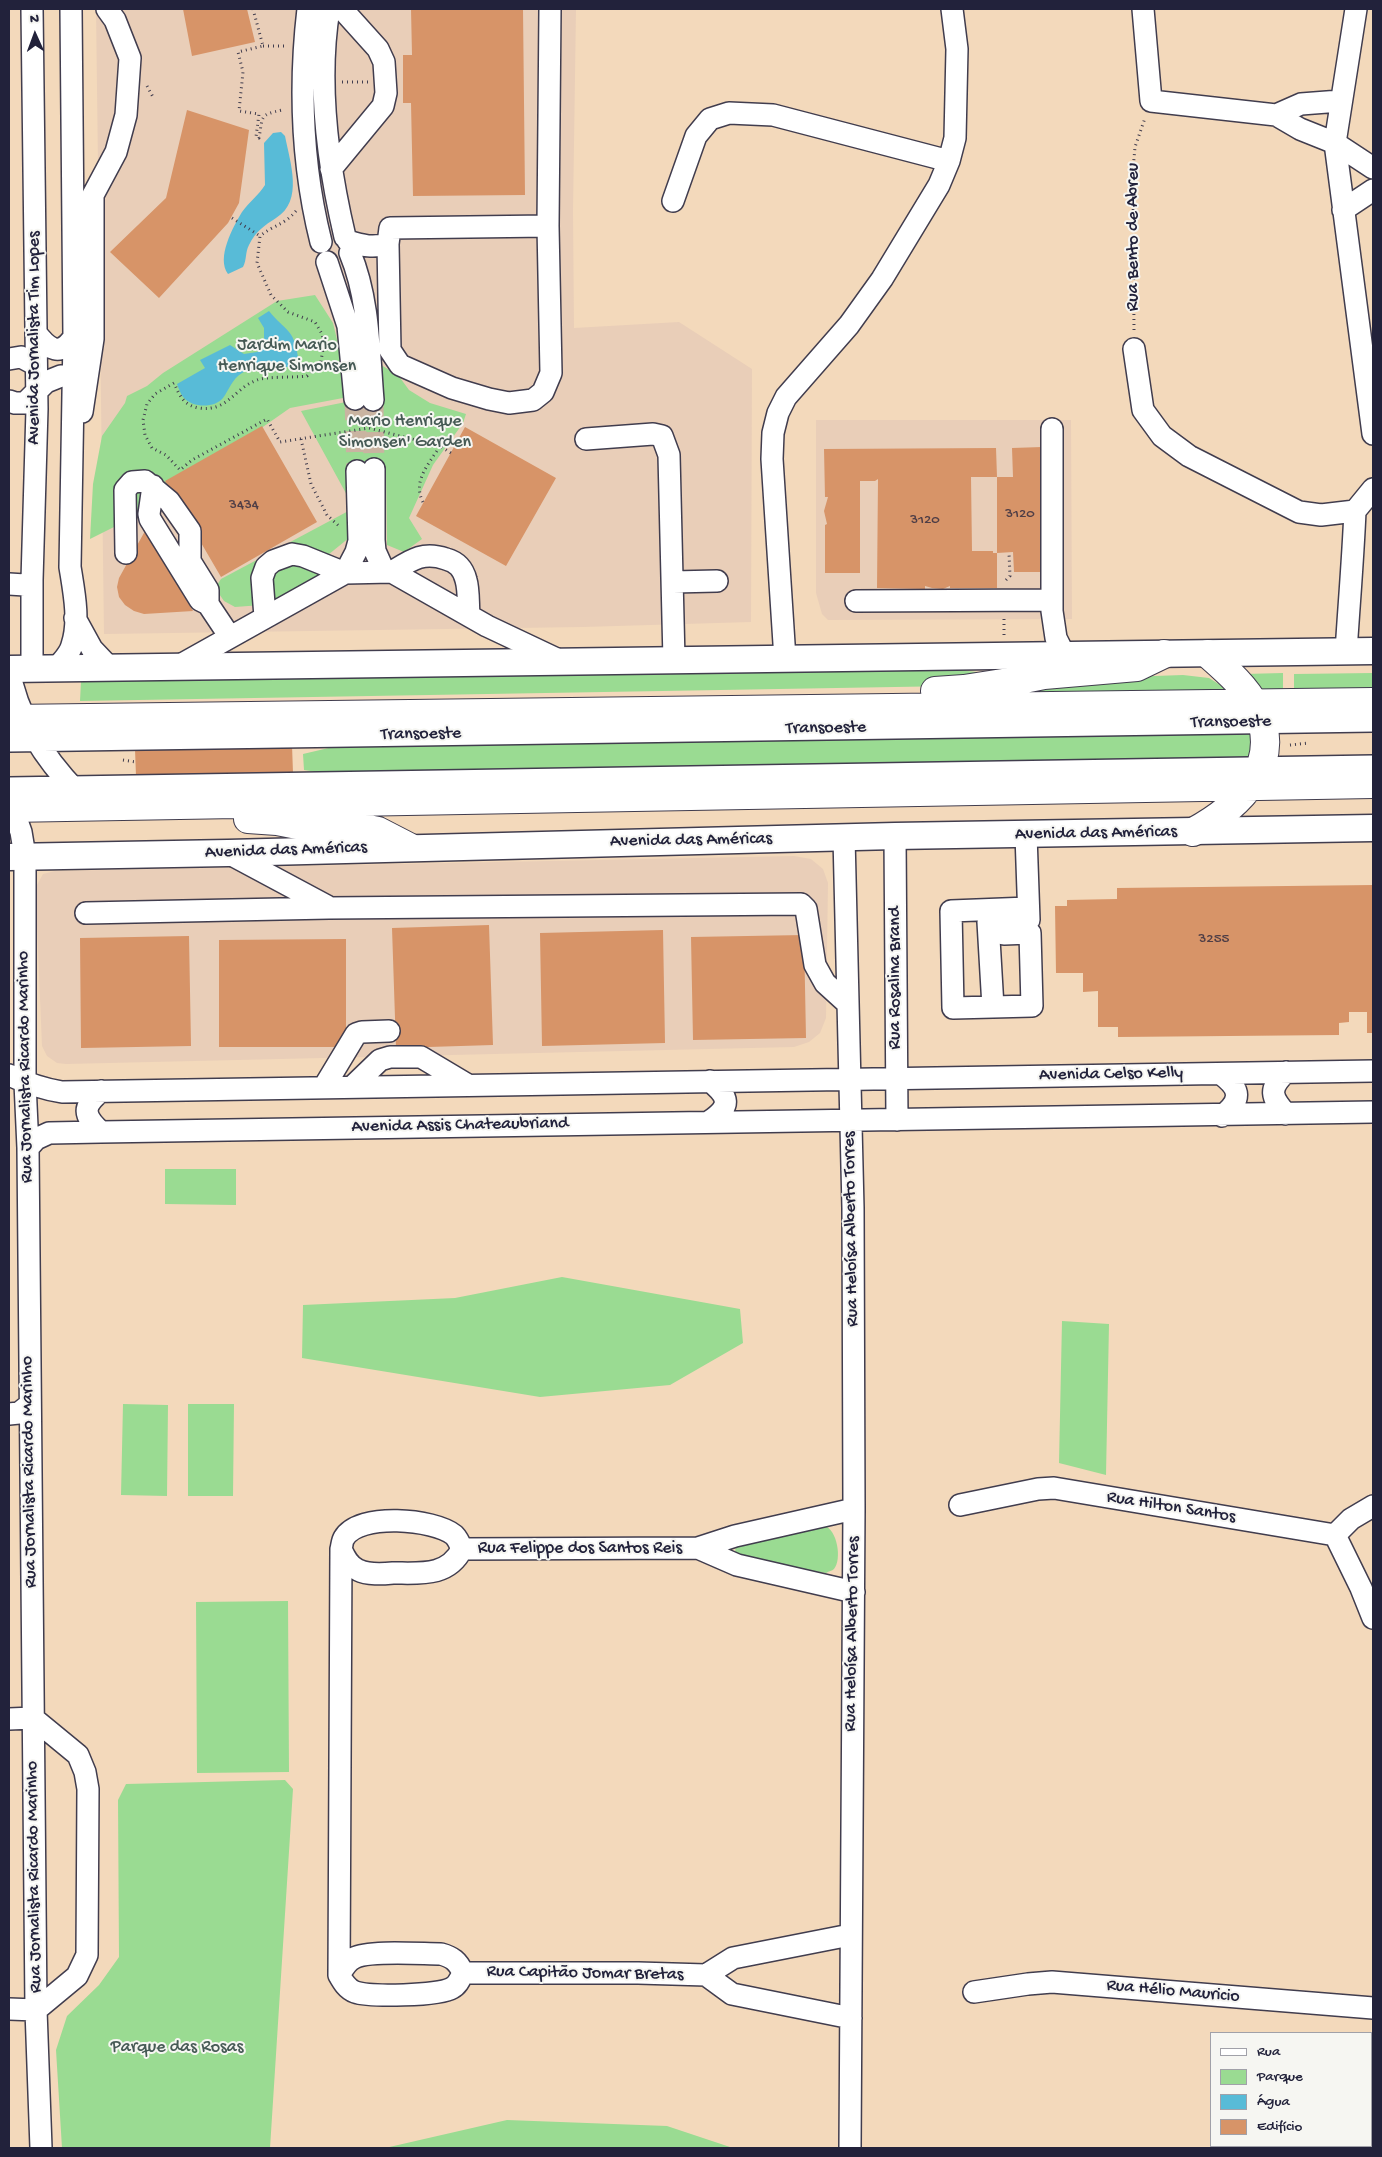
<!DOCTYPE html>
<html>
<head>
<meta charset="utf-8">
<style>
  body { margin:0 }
  #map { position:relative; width:1382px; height:2157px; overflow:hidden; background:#f3d9bb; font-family:"Gochi Hand",sans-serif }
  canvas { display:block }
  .frame { position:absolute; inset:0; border:10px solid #22223b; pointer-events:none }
  .legend { position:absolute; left:1210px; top:2032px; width:162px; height:115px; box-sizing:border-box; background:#f6f6f2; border:1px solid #a1a1a9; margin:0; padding:6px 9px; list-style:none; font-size:15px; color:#22223b }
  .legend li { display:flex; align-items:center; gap:10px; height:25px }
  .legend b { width:25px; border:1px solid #a1a1a9 }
  .north { position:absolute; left:10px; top:10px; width:50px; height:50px; -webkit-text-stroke:4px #f6f6f2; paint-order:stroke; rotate:358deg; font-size:14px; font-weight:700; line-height:20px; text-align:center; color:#22223b }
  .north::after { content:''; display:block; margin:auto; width:18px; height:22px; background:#22223b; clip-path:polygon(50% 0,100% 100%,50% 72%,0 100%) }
</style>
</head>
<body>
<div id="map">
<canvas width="1382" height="2157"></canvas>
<div class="frame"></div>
<ul class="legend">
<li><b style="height:6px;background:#fff"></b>Rua</li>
<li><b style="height:14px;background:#9adb92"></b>Parque</li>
<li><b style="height:14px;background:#58bbd7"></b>Água</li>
<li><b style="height:14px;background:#d79468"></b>Edifício</li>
</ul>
<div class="north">N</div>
</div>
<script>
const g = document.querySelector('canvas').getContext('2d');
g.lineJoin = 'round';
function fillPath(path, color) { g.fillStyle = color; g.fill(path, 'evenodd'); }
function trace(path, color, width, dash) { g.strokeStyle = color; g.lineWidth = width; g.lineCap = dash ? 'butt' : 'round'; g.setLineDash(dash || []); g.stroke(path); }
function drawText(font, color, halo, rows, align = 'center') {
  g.font = font + ' "Gochi Hand",sans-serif'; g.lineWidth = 4; g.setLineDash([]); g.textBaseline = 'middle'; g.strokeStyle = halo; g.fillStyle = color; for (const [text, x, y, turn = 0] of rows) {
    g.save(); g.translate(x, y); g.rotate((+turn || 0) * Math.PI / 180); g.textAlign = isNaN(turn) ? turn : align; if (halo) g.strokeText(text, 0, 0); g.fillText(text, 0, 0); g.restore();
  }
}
fillPath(new Path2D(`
  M96,9H576L573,211L574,328L679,322L752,369L751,622L583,627L104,634Z
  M816,420H1071L1072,619L828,620L822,614L816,593Z
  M794,856L811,859L823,869L828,883L826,1018L820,1033L809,1042L794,1047L66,1064L57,1063L47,1056L42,1046L36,901L37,885L43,874L55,871Z`), '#e9ceb8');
fillPath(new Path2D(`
  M315,295L333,323L349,389L343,398L290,408L134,517L90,539L93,484L102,436L125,403L127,396L147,386L163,373L277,301Z
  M381,365L398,375L409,390L430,403L466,414L463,423L433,465L409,518L422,539L404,552L387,545L386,467L352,469L355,533L323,559L322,576L275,604L235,607L224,601L215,588L221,579L354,508L301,411L351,401Z
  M956,670L1011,675L953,686L80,701L81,681Z
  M1283,673V692L1262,693L1244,674Z
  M1373,673V691L1294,692V674Z
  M1183,675L1209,678L1225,688L1222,693L974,696L1126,677Z
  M1251,730L1250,765L362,779L304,770L303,754L354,742Z
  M165,1169H236V1205L165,1204Z
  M562,1277L740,1309L743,1343L670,1385L540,1397L302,1358L303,1305L455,1298Z
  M1062,1321L1109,1324L1106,1475L1059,1463Z
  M123,1404L168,1405L167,1496L121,1495Z
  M188,1404H234L233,1496H188Z
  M823,1525C838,1529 842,1560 834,1569C832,1571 829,1571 826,1573L740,1559L735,1553L736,1544Z
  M288,1601L289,1772L197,1773L196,1602Z
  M285,1780L293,1789L270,2148H62L56,2050L67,2016L99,1985L119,1957L118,1800L126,1784Z
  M507,2120L667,2126L733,2148H385Z`), '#9adb92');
fillPath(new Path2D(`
  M281,132L285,136C290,162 304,201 276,218C265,225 255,232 249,245C245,252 247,260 243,267L228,274C216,258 233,227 242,212C249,202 259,195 265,185L264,143L273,133Z
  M269,311C285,331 294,328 298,357L292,366C276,370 256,365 242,373C232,379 229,390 223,398C215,408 193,408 184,398C181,395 179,389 177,384L205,368L200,360L230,345L244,354L257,352L264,346V328L258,318Z`), '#58bbd7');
fillPath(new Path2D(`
  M183,9H247L255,42L192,56Z
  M411,9H523L525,195L413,196L411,103H403V55H412Z
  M187,110L249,130L239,203L228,223L159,298L110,252L166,198Z
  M262,426L317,522L221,577L165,481Z
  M465,427L556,478L506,566L416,516Z
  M1042,447L1044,572H1014L1013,552L997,553V477H971L972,551H993V553H997V588H950V586L943,589L932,588L925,586V589L877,588L878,479L875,481H860V573H825V525L827,524L824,511L828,497H825L824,449L996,448L997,477H1013L1012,448Z
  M145,531L193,611L144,614L134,611L125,605L119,597L117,587L119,578Z
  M292,745L293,773L136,776L135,749Z
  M1373,885V1033H1367V1012H1349V1022L1339,1023V1035L1118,1037V1027H1098V991L1083,992V973H1056L1055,906H1067V900L1117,899V888Z
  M489,925L493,1045L396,1048L392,928Z
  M663,930L665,1043L542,1046L540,933Z
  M804,935L806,1038L693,1040L691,937Z
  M189,936L191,1046L81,1048L80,938Z
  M346,939V1047H219V940Z`), '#d79468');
trace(new Path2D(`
  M355,399L357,471
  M373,400L374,469`), '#c9b4a1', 21, [21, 11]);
const minor = new Path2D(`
  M308,9C299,86 302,166 321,242
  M329,9C317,82 328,165 345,237
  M1143,9L1151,101L1276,115L1300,129L1335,143L1373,168
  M1356,9L1335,143L1373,434
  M1276,115L1301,104L1340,101
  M331,169L383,106L386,93L384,62L378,49L342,9
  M673,201L696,136L710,119L729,113L773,115L949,161
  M1343,210L1373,190
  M548,226L390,228L388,244L390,350L400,365L452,388L489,399L509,403L533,400L543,392L551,373L548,226L550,9
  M348,241C363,246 373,248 388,244
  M350,253C369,298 369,352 373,400
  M327,262L348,326L355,399
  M36,333C49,350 60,357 74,337
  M1134,349L1143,410L1162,436L1189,456L1299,512L1321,515L1355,511L1373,489
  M9,359L21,357L36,365
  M9,401L15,403H25L46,382L61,376L85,375
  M82,412L93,339V195L116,152L126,115L130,58L115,20L107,9
  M1052,429V611L1056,638L1065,656
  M586,439L653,434L662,436L669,455L674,660
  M374,469V540L375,551L384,571
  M153,486L149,514L150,519L200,600L208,604L230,637
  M126,553L125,490L132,482L145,481L169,501L190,531V561L208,590V604
  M392,572C411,560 423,551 446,559C457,562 463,568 466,580C469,590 468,604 469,615
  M345,573L356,552L359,541L357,471
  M673,582L717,581
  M9,584L25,585L32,580
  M856,601L1052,600
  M265,617L262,578L266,567L273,561L292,554L303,556L345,573
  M75,618L92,649L110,668
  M1346,652C1349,605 1353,558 1355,511
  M785,659L772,459L773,433L778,413L786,397L849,325L882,279L939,185L949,161L955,138L957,49L952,9
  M177,667L345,573L392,572L487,626L561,661
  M32,668V580L37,409L32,9
  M57,668C62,661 70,654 72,645C80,621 74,592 70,567L74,337L71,9
  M9,669C17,716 45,759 78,793
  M9,741L1373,721
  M9,788L1373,766
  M9,798L21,832L25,856V1083L28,1148L36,2010L41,2148
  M1026,835L1029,920L988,922L993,1007L953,1008L951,911L1028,908
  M895,836L897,1120
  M844,837L853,1208L854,1509L850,2148
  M228,853L327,906
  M86,913L329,908L801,904L806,909L815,965L825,983L847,1003
  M993,1007L1032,1006L1030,933L1004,934
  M1286,1072C1268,1089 1271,1097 1286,1114
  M1221,1074C1241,1089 1242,1100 1222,1116
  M9,1075C26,1083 43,1089 62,1092L1373,1071
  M710,1081C729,1097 732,1106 710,1121
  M324,1087L356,1034L362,1032L389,1031
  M352,1087L380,1060L390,1057H421L468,1085
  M101,1091C82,1107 83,1115 101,1132
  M28,1148L36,1139L49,1133L101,1132L1373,1112
  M9,1414L19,1413L29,1405
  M960,1505L1038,1489L1054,1488L1335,1535L1351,1519L1373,1506
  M1335,1535L1361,1588L1373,1618
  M698,1548L737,1565L854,1592
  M341,1549C345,1558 349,1566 358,1570C368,1575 382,1574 393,1573C420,1573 448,1577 462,1549
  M462,1549L698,1548L735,1536L854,1509
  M9,1719L33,1718L78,1755L85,1772L88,1789L87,1955L77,1976L36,2010L9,2009
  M463,1973H638L706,1975L732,1994L851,2018
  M339,1975C343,1969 347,1961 354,1958C369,1950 421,1954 441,1954C452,1957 458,1961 463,1973C460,1979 458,1985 452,1988C439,1996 369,1997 355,1992C347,1989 343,1982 339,1975L341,1549C342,1546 342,1541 344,1538C359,1512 434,1519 454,1535C458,1539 460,1544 462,1549
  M706,1975L733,1958L850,1935
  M974,1992L1028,1984L1052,1982L1373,2008`);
const major = new Path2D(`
  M9,669L1373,651
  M9,857L228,853L895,836L1373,828`);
const highway = new Path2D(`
  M935,691L964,689L1009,682L1044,675L1137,667L1164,654
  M9,719L1373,702
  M9,808L1373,784
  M248,819L277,821L318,829H368L378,831L409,847
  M1193,832C1239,807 1285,764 1256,707C1245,686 1226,670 1208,654`);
trace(minor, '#413d4e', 24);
trace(major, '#413d4e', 29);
trace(highway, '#413d4e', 30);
trace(new Path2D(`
  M253,9L263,46L238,52L243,72L239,111L259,114L256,137L259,138C263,116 259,115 282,110L283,113
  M263,46H286
  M342,82H368
  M147,86L153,97
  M296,211C283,226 275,224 260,236L257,263L271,295L288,312L315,322L322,334L324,343L321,361L307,376C293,378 268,376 257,380C233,389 228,412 199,408C183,405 180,396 174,383L155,394L147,404L143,420L145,435L152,448L166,455L180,470L192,460L267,419L280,442L369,428L440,446L451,453
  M232,218L260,236
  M1134,330L1133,170L1135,147L1145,118
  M301,439L311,484L327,515L340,527
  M423,502C412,481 429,464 440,446
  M1006,580L1010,576L1009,553
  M1004,619V635
  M1290,745L1309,743
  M123,760L136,762`), '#413d4e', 3, [1, 4]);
trace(minor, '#fff', 21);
trace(major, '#fff', 26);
trace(highway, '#fff', 28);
drawText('15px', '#4f3e46', null, [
  ["3434",244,506],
  ["3120",1020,515],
  ["3120",925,521],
  ["3255",1214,940]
]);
drawText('18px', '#22223b', '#f6f6f2', [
  ["Rua Bento de Abreu",1134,237,-90],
  ["Avenida Jornalista Tim Lopes",35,338,-90],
  ["Transoeste",1231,723,-1],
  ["Transoeste",826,729,-1],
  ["Transoeste",421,735,-1],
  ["Avenida das Américas",1096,834,-1],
  ["Avenida das Américas",691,841,-1],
  ["Avenida das Américas",286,851,-2],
  ["Rua Rosalina Brand",896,978,-90],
  ["Rua Jornalista Ricardo Marinho",26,1067,-91],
  ["Avenida Celso Kelly",1111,1075,-1],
  ["Avenida Assis Chateaubriand",460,1126,-1],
  ["Rua Heloísa Alberto Torres",852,1229,-91],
  ["Rua Jornalista Ricardo Marinho",30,1472,-91],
  ["Rua Hilton Santos",1171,1508,9],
  ["Rua Felippe dos Santos Reis",580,1549],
  ["Rua Heloísa Alberto Torres",853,1634,-89],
  ["Rua Jornalista Ricardo Marinho",35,1877,-91],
  ["Rua Capitão Jomar Bretas",585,1974,1],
  ["Rua Hélio Mauricio",1173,1992,5]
]);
drawText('18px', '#465a55', '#f6f6f2', [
  ["Jardim Mario",287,346],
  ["Henrique Simonsen",287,367],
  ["Mario Henrique",405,422],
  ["Simonsen' Garden",405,443],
  ["Parque das Rosas",177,2048]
]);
</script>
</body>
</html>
